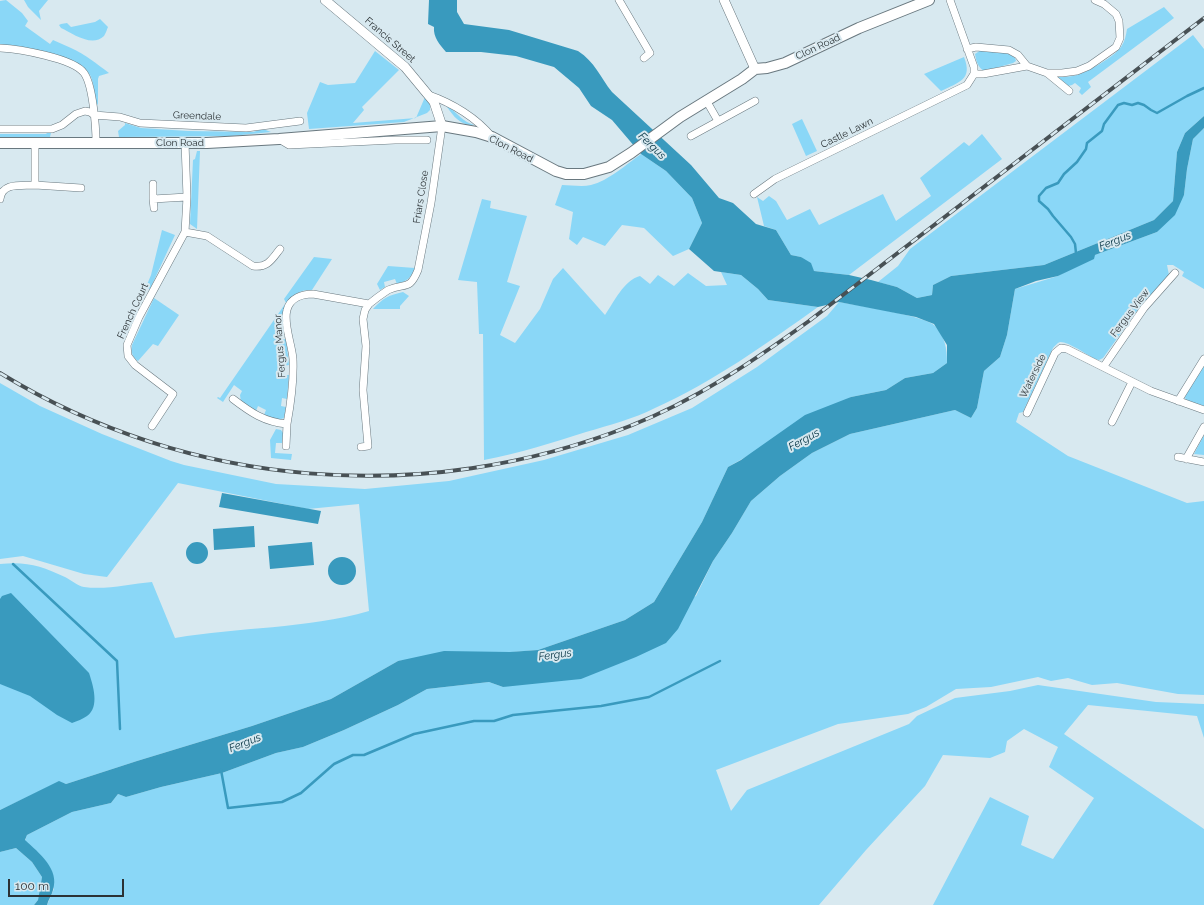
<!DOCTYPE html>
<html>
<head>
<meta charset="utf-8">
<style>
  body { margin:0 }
  #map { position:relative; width:1204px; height:905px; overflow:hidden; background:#d8e9f0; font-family:Raleway,sans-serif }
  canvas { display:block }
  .scale { position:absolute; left:8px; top:879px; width:116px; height:18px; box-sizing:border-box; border:2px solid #2b3235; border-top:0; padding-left:5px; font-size:12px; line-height:14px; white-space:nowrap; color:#2b3235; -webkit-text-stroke:3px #d8e9f0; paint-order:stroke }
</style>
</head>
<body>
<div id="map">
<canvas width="1204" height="905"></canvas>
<div class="scale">100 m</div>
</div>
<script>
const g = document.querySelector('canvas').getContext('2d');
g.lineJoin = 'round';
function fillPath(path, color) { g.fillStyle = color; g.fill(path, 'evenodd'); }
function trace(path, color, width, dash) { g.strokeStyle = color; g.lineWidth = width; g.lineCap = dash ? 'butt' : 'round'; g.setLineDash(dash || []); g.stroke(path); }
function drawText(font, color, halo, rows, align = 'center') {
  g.font = font + ' Raleway,sans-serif'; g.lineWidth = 4; g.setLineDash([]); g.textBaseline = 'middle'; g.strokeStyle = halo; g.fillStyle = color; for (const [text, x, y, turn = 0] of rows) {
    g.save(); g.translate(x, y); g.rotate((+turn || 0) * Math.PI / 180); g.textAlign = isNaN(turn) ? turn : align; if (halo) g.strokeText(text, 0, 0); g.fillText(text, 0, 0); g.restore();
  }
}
fillPath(new Path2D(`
  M6,0L22,13L28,21L25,26L50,44L53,40C59,43 65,45 71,48C85,54 97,64 109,73L99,76L98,79V105L96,103C94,94 94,82 90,75C80,57 20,44 0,45V1Z
  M24,0H48L39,11L41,20L28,7Z
  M1164,7L1174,18L1088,82L1091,87L1082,95L1079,92L1081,88L1075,83L1072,85L1068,86L1057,77C1062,77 1068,77 1073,76C1085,74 1114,57 1121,47C1125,41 1126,35 1127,29Z
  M100,19L108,27C107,29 106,33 104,36C92,48 72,33 61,28L59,25L61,24L67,23L71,27L95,22Z
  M1193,35L1204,49V116L1185,133L1177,152L1173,201L1154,220L1044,265L951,276L933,285L932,295L917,298L897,287L878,282L898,266L910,249Z
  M981,50L1006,52L1015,58L1016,61L1013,63L985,71C978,69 976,60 975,54Z
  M375,51L399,70L362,107L364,110L353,123L416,118L425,97L430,105V110L427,113L404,122L309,129L307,113L320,82L328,85L355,83Z
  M964,57C973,80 959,82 941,91L924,74Z
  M448,106C457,113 463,122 474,125C461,126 454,117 447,107Z
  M802,119L817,151L806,156L792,124Z
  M125,123L141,128L188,131L253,132L263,129L271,132L231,136L119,137L118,131L125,125Z
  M1204,128V289L1182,276L1184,272L1173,265H1167L1169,275L1139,308L1103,358L1099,360L1095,359C1088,355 1067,341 1060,342C1057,343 1055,346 1053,348L1023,412L1019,413L1016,422L1068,456L1187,503L1204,501V695L1178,694L1117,683L1092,685L1068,678L1051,681L1038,677L991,687L956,689L926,707L908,714L838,724L716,770L731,811L747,790L909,724L917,716L955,698L1010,691L1038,685L1156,702L1204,704V738L1197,716L1088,705L1064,734L1204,829V905H933L990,797L1029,816L1021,845L1053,859L1094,798L1049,767L1058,747L1024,729L1007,741L1005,752L990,758L943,755L925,786L866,850L819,905H47L54,889L25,841L27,835L72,812L111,803L118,794L126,797L161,787L222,773L276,753L303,747L344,730L398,705L427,689L489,682L503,687L696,596L713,561L732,533L751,501L780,476L812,453L850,434L955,410L971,418L977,408L984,371L1000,357L1007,335L1015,289L1058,276L1095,255L1157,232L1184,195L1187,169L1193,139Z
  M47,133H51L50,137H0V134H46Z
  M982,134L1002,159L849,275L814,271L801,257L791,255L776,230L764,226L757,197L763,201L769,196L776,201L787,220L810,209L819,225L883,194L896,221L931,196L920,178L964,142L969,146Z
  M197,151H200L197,229L190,224L193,160L195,159Z
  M641,154L666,171L692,198L702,223L689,249L673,256L644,228L622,225L605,246L583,237L577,245L569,239L573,212L555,205L562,185C571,185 582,187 591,185C608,181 627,164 641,154Z
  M482,199L491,201L490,208L527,216L507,282L520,286L500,335L515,343L540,309L553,279L563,268L605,315C614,302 624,280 640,276L650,284L658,275L674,286L688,273L706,286L727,285L721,272L741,275L758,289L768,300L818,307C766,344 713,382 655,408C633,419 610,425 586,432C552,443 520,453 484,460L483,334H479L477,282L458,280Z
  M162,230L175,235L150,289L146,287L151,275Z
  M314,257L332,259L312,290C300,289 293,295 286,303L284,299Z
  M388,266L415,268C411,278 407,281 397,284L395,279L384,282L385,287L380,290L377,284Z
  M403,292L409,296L400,306V309H373C383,298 389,295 403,292Z
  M154,298L179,315L158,346L153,344L138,361C132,357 131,352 132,345Z
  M839,302C855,305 927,316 935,326C945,337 947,348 947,363L933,373L905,378L886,390L851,397L728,467L702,522L654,602L625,620L538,650L398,661L331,699L252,726L137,761L66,784L59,782L0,810V564C26,561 42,566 65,577C71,580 78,586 84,587C106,590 130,584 152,582L175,638C239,627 306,629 369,611L359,504L308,509L178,483L107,577L84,574L23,556L0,559V383L40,406L102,434L171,461L184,465L276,484L365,489L449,481L544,460L628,435L692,408L757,367L827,316Z
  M285,304L283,317L284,330L279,331L281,340L286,339L289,365L283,366V375H289L287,399L282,398L281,406L286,407L284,418L278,420L264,415L266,410L258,406L256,411L241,402L240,395L242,391L234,385L223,402L217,398L218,397L220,398Z
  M1204,365V406L1187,401L1185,398L1186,393Z
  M276,429L281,430L283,433L282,443H276L275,453L292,454L291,460L271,458L270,440Z
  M1204,435V455L1194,454Z
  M16,848L32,862L42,877L38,900L34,905H0V852Z`), '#8ad7f7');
fillPath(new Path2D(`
  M429,0H457V12L464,24L509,30L578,51C595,62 600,77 612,92L691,165L719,198L733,203L756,224L776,230L791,255L801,257L811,263L814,271L849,275L871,280L897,287L917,298L932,295L933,285L951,276L1044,265L1154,220L1173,201L1177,152L1185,133L1204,116V128L1193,139L1187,169L1184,195L1175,215L1157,232L1095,255L1094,259L1058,276L1036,281L1015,289L1007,335L1000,357L984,371L977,408L971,418L955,410L850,434L812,453L780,476L751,501L732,533L713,561L678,629L666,643L636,657L581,679L503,687L489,682L427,689L398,705L344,730L303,747L276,753L222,773L161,787L126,797L118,794L111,803L72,812L27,835L25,840C39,853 60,869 53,890C52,895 48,900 47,905H34L38,900L42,877L32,862L16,848L0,852V810L59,781L66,784L137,761L252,726L331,699L398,661L444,651L510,652L538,650L625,620L654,602L702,522L728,467L741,460L805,415L851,397L886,390L905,378L933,373L947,363V345L934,324L916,317L839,302L818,307L768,300L758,289L741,275L714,271L689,249L702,223L692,198L666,171L641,154L612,120L591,106L579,88L554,67L516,56L481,52H446C440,45 433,37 434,27L428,24Z
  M222,493L321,511L318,524L219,507Z
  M254,526L255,547L214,550L213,529Z
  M186 553a11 11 0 1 1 22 0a11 11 0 1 1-22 0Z
  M312,542L314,565L270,569L268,546Z
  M328 571a14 14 0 1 1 28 0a14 14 0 1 1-28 0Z
  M11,593L89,673C93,685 100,707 87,716C83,719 77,721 72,723L57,715L30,696L0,684V599L2,596Z`), '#399abe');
trace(new Path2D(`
  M1076,253L1075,244L1071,237L1053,216L1048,209L1039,201V196L1046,188L1058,183L1064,174L1077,162L1086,149L1087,143L1102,131L1104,124L1118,105L1124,103L1132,105L1138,103L1144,105L1151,110L1157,113L1187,96L1204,88
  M13,564L117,661L120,729
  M221,770L228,808L282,802L301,793L334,764L353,755H364L414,734L474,721H494L513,715L601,706L649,697L720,661`), '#399abe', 2.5);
const minor = new Path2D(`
  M619,0L650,53L644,58
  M950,0L974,67V74H983L1027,66
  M0,48C19,49 73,58 84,73C93,85 96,128 96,143
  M967,49L976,47L1009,50L1018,55L1027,66L1047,73L1069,91
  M1047,73H1062L1077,71L1089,66L1116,47L1120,38L1119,21L1116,14L1104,4L1095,0
  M429,95C452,103 477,118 492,137
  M706,100L718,121
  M0,129H52L62,125L76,114L85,111L90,112L94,115L120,117L140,123L246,128L300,121
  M691,136L755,101
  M279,139L289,145L395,140H427
  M185,143L187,197L185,232
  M153,184V199L187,197
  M35,185L81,188
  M754,194L775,179L967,85L974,74
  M0,199C2,182 21,186 35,185V143
  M153,199L154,208
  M1104,366L1144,308L1175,273
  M233,399C250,412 264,422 287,424C291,402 294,381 293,359C292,345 283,323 287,310C290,298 302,294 313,294L369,304C375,299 382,294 388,290C405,282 409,292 418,270L431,203L442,126
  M1178,401L1204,359
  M1027,413L1055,353L1061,348L1067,349L1151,391L1204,410
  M1112,422L1132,382
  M152,426L173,394L135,365L128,356L127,345L139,317L185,232L207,236L253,266C268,268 272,259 280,249
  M286,446L287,424
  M361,447L368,446L363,390L366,346L363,319L365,310L369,304
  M1178,457L1204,462
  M1186,459L1204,427`);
const tertiary = new Path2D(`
  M325,0L405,67L434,102L442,126
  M724,0L755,69`);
const secondary = new Path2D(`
  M0,143H207L279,139L442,126L476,132L492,137L556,171L566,174H584L609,167L631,153L680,117L742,79L755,69L767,68L785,63L859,28L929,0`);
trace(minor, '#69787f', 8);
trace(tertiary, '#69787f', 10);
trace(secondary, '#69787f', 12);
trace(minor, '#fff', 7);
trace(tertiary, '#fff', 9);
trace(secondary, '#fff', 10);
const rail = new Path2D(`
  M0,373C189,489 425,507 630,426C696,400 752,362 809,321L1204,18`);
trace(rail, '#485155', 4);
trace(rail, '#d8e9f0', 2.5, [8]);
drawText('10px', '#2b3235', '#d8e9f0', [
  ["Francis Street",390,40,41],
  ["Clon Road",818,47,-25],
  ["Greendale",197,116,2],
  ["Castle Lawn",847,133,-26],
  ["Clon Road",180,143],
  ["Clon Road",511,149,27],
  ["Friars Close",421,197,-81],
  ["French Court",133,311,-65],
  ["Fergus View",1130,313,-53],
  ["Fergus Manor",280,346,-94],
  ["Waterside",1033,376,-64]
]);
drawText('italic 11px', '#033140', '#d8e9f0', [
  ["Fergus",652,146,44],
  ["Fergus",1115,241,-22],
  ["Fergus",804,440,-29],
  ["Fergus",555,655,-8],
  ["Fergus",245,743,-22]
]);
</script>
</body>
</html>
